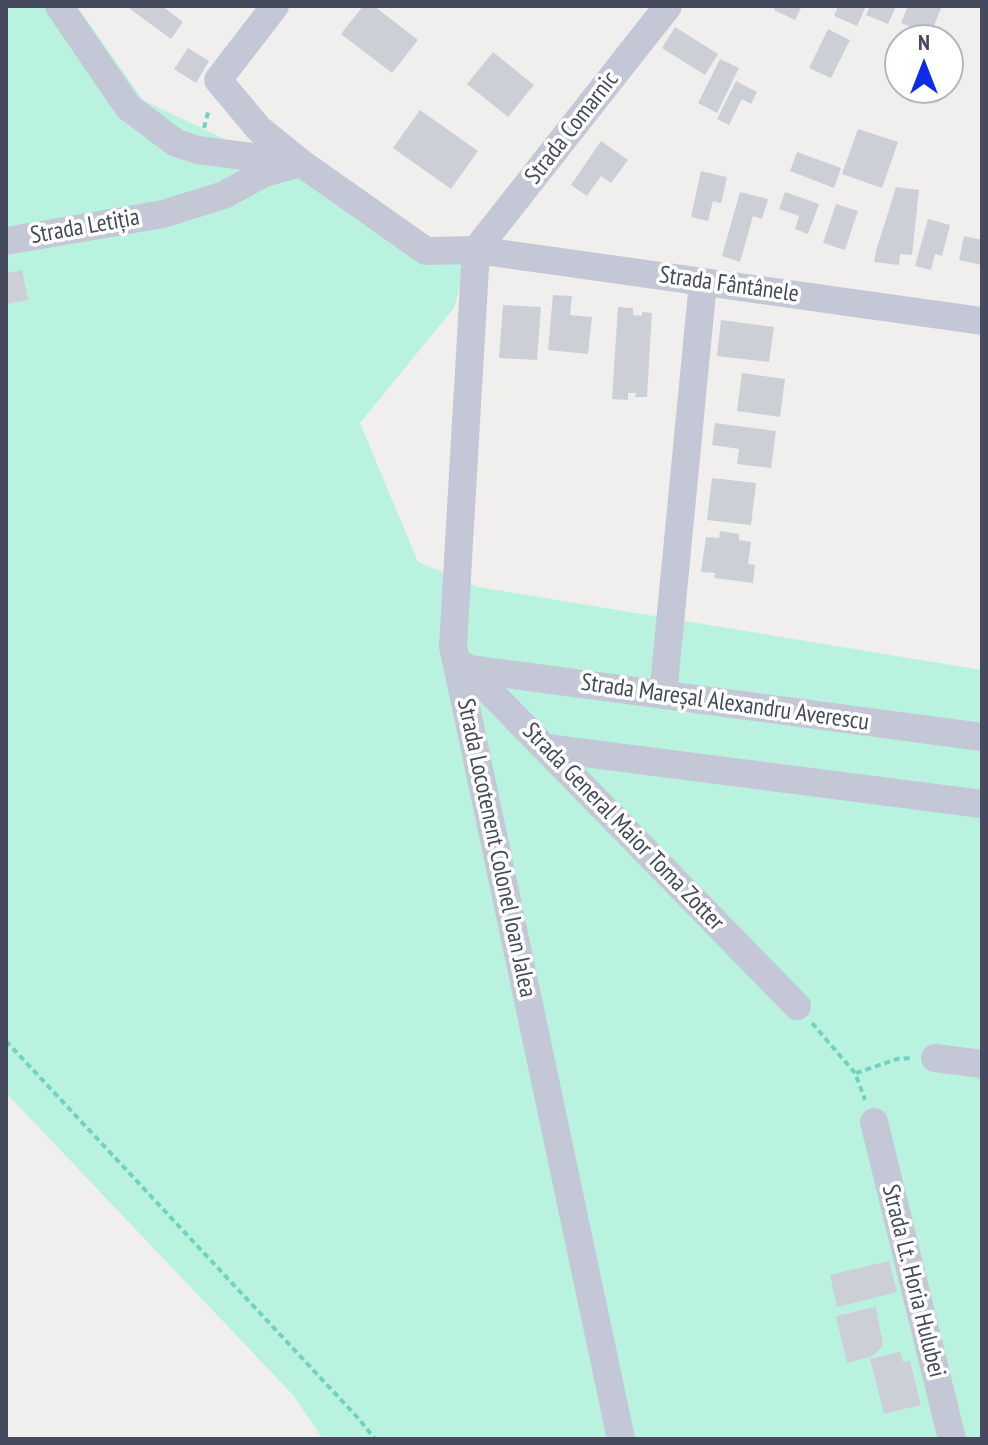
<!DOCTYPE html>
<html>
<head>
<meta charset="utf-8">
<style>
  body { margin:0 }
  #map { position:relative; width:988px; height:1445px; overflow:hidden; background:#f1efee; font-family:"PT Sans Narrow",sans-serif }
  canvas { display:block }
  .frame { position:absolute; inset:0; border:8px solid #454b5d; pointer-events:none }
  .north { position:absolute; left:884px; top:24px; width:80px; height:80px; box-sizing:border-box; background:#fff; border:2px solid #b5b7be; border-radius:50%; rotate:0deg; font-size:22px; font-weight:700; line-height:32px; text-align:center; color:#454b5d }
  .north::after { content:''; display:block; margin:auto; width:28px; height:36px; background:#0e2beb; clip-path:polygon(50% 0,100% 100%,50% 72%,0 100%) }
</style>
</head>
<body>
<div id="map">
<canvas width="988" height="1445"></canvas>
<div class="frame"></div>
<div class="north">N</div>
</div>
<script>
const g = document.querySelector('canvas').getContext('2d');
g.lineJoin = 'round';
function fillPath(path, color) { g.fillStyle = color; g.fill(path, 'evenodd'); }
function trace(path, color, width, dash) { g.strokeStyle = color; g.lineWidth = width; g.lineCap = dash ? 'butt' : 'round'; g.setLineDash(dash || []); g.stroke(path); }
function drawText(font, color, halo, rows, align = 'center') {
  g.font = font + ' "PT Sans Narrow",sans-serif'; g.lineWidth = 7; g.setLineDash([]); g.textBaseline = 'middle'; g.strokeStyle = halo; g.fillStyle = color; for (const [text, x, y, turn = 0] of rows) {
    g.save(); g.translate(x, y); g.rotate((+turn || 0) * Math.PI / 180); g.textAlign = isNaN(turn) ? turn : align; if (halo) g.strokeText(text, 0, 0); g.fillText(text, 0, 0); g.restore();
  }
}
fillPath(new Path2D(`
  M6,6H77L143,100L308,179L466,263L454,308L360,423L418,562L478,587L982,670V1439H323L293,1395L6,1093Z`), '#baf2e0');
fillPath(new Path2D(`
  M126,6H162L183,22L171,39Z
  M363,6H374L418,40L392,73L341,34Z
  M776,6H802L795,20L774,10Z
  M838,6H866L857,26L834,16Z
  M870,6H896L888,24L866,15Z
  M908,6H942L930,35L901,23Z
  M675,27L718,54L705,75L662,48Z
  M828,29L850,40L831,78L809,68Z
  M188,48L209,61L196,83L174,69Z
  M493,52L534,85L508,117L467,84Z
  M720,59L739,68L717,113L698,103Z
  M736,81L757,92L751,104L742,99L729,125L717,119Z
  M420,110L478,151L451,189L393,148Z
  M858,129L898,142L882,188L842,174Z
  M601,141L628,160L611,183L601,176L587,196L571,185Z
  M797,152L841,168L834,188L790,171Z
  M701,171L727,177L721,203L713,201L708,221L691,217Z
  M896,187L919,190L912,255L900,254L899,265L874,262L876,251Z
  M740,192L768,199L762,219L753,216L740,262L722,256Z
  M785,192L819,204L808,234L795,229L799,216L779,209Z
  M836,204L858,211L845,250L823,243Z
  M928,219L950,225L942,256L935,254L931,270L915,266Z
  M964,236L982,240V265L959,260Z
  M22,270L28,300L6,304V273Z
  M553,295L572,296L570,315L592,317L588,354L548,350Z
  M503,305L541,307L537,360L499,358Z
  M618,307L633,308V315L642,316V312L652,313L647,397H635L636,393H628V400L612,399Z
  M721,320L774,327L769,362L717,356Z
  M742,373L785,379L780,417L737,411Z
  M715,423L776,431L771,468L737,464L739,449L712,445Z
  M712,478L756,483L751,525L707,520Z
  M720,531L739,534V540L751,542L748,564L755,565L753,583L714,578L715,573L701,572L706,537L719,538Z
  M889,1261L897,1292L837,1307L830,1275Z
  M876,1307L883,1345L873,1356L847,1363L836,1316Z
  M900,1352L903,1362L910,1361L921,1405L884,1414L870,1359Z`), '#cdcfd6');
trace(new Path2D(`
  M204,128L209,109
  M812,1023L855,1073L865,1100
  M6,1041L358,1418L375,1439
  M856,1073L897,1059L912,1058`), '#70d2bf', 4, [6, 4]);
trace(new Path2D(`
  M59,6L128,107L176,143L198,150L299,163
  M275,6L218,80L259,129L301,163L426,251L476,250L982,321
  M6,241L163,214L224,195L264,173L293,165
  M476,250L453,646L621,1439
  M476,250L668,6
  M466,667L797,1006
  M469,669L982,737
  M663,695L703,282
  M546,748L982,804
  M935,1058L982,1064
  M874,1122L952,1439`), '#c4c8d6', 28);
drawText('24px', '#454b5d', '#fff', [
  ["Strada Comarnic",572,128,-52],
  ["Strada Letiția",85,227,-10],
  ["Strada Fântânele",729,285,8],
  ["Strada Mareșal Alexandru Averescu",725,703,8],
  ["Strada General Maior Toma Zotter",623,827,46],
  ["Strada Locotenent Colonel Ioan Jalea",496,848,78],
  ["Strada Lt. Horia Hulubei",913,1281,76]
]);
</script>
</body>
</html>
